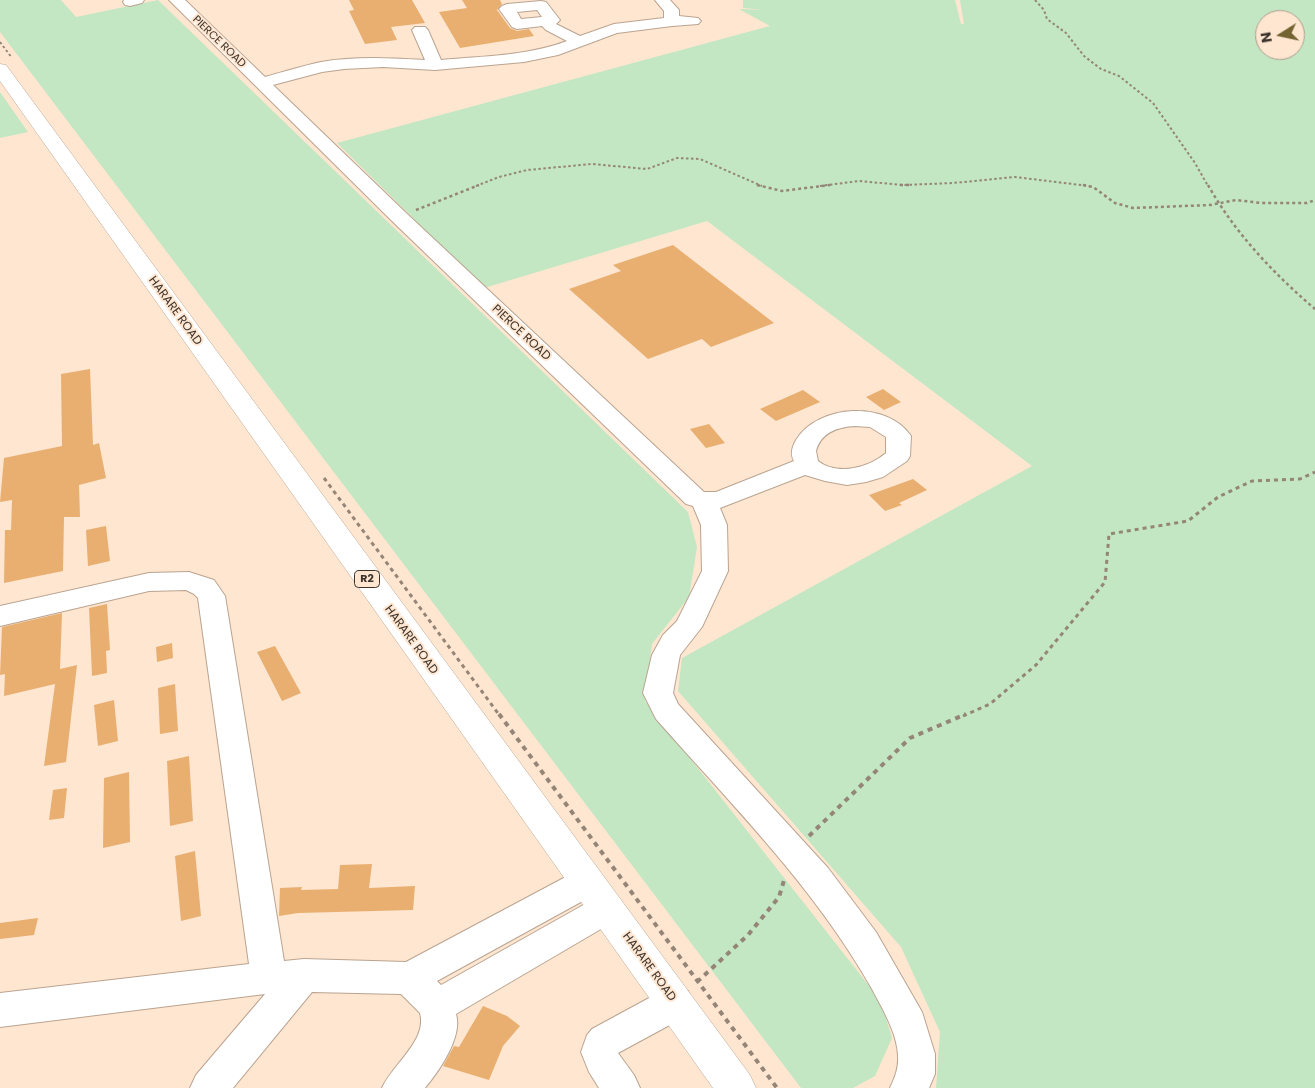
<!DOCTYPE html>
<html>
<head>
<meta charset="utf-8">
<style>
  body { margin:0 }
  #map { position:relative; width:1315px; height:1088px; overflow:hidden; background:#fee6d1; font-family:Poppins,sans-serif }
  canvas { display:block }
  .north { position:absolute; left:1255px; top:10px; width:50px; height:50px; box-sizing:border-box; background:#fee6d1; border:1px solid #b09e8f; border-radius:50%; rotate:260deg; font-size:14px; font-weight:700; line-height:20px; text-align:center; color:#3c332b }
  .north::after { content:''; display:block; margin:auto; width:18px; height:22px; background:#726330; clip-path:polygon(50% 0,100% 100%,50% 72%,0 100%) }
</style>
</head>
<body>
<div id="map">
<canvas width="1315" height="1088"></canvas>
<div class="north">N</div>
</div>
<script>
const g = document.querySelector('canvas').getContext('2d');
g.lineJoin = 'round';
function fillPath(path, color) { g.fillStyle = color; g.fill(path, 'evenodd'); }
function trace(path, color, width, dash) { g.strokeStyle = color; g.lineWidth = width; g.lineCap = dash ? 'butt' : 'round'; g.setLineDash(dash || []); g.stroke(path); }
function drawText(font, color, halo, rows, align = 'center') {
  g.font = font + ' Poppins,sans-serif'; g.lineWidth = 4; g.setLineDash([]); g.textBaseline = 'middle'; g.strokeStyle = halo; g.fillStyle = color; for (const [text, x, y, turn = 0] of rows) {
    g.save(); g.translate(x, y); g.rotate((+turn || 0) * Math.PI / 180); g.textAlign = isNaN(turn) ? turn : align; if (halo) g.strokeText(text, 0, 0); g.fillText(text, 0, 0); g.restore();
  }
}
fillPath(new Path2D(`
  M0,0H61L76,17L158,0L688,512L697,547L689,597L652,644L645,701L881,1001L892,1038L875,1076L853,1088H801L0,32Z
  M743,0H955L961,24H964L960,0H1315V1088H936L940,1032L901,947L678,691L682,658L1032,466L707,221L484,288L337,143L770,26L739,9L765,10L743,8ZM1265,20H1295V50H1265Z
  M0,92L28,132L0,138Z`), '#c2e7c2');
fillPath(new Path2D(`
  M349,0H412L425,23L391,27L397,40L365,44L349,11L354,10Z
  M462,0H500L502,4L497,10L510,28L517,31L529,29L534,36L460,48L439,12L467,8Z
  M673,245L774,323L711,347L702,339L648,359L569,289L621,271L613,265Z
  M90,369L93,445L99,443L106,478L79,485L80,517H64L63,571L4,583L5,530H11L12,500L0,502L4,458L62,446L61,374Z
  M883,389L901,402L884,410L866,397Z
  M803,390L820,402L776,421L760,409Z
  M709,424L725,443L706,448L690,429Z
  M913,479L927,490L899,503L902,505L885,511L869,495Z
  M106,526L110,561L88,566L86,530Z
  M107,604L110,650L106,651L107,673L92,676L89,608Z
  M62,613L60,669L77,665L66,762L44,766L55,684L4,696L5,674L0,675L2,627Z
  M172,643L173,658L157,662L156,647Z
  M275,646L301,693L282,701L257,652Z
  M175,684L178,731L160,734L158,688Z
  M114,700L118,741L98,746L94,705Z
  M189,756L193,821L170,826L167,761Z
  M129,772L130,842L103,848L104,778Z
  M67,788L64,818L49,820L53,790Z
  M195,851L201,916L181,921L175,856Z
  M372,864L369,888L415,886L413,910L298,913L279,916L280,888L302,887L301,890L338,889L340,865Z
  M38,918L34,935L0,939V923Z
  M483,1006L507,1016L520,1026L503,1046L489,1080L443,1066L454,1046L459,1047Z`), '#e9af70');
const minor = new Path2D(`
  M124,0H144L142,3L130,6L125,5L123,2Z
  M169,0H185L265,77C283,72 302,66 321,62C355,56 390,58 425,60L412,30L415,27H425L428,30L441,60C483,56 527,56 567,41L546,30L542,26L517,29L512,27L499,9L502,6L507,4L541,1L546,2L560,20L556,24L580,36L614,24L664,18V11L655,0H670L679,10V16L698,18L701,21L698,24L672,26L617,33L558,55L524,62L435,70L383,67L344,69L322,72L273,85L405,212L704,492H716L794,461C790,454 792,447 796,440C818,404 887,400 911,436L910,456L907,461L883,477L866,482L847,485L825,481L805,475L720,508L727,525L728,571L702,627L680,655L673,693L678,704L828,868L876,932L922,1012L935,1054V1074L929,1088H890C895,1077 899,1068 898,1055C897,1033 882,1008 872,989C815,888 732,805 656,719L643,693L652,655L663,635L677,621L702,571L701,525L693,506L686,504L391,220ZM537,10L542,17L521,19L517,12ZM855,426L870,427L886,437V453C868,468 838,476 818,461L816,451C821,432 838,427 855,426Z
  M189,572L214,580L225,596L284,961L304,959L406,962L575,872L587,868L599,872L604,882L599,892L437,981L441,985L594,899L606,894L618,899L623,909L618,919L456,1014C463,1037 439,1071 425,1088H382C392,1065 428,1040 420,1013L401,994L312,992L233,1088H190L196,1075L265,994L0,1027V993L249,964L198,598L194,594L186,590L149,591L0,626V606L149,573Z
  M675,987L688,991L693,1003L688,1015L618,1053L634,1075L640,1088H599L589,1072L581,1052L587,1035L592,1029L662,991Z`);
const highway = new Path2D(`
  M0,64L6,65L750,1075L756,1088H713L0,81Z`);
trace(minor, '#baa490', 2);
trace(highway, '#baa490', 1);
trace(new Path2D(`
  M1035,0L1044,10L1047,19L1066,33L1084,56L1101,69L1119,76L1153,103L1195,163L1208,186
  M0,42L12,58
  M476,186L499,177L527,170L592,164L647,169L677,158L700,159L762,186
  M820,186L859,181L903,185L953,183L1015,177L1089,186`), '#958577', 2, [2.5, 2.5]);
trace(new Path2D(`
  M757,185L782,191L830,185
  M900,185H909
  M1083,185L1093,187L1115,203L1133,208L1210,205L1236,200L1261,203H1307L1315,200
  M1208,185C1235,233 1273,273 1315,309
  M416,210L479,185`), '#958577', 2.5, [3, 3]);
trace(new Path2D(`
  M324,478L500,716
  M963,716L990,704L1036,665L1105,582L1109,534L1188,521L1218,497L1252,481L1300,479L1315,472`), '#958577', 3, [4, 4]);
trace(new Path2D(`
  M499,714L777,1088
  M809,836L910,738L966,714
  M697,982L748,935L779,897L785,877`), '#958577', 4, [5, 5]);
fillPath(minor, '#fff');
fillPath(highway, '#fff');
drawText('11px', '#3c332b', '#fee6d1', [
  ["PIERCE ROAD",219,42,44]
]);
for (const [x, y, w] of [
  [367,579,25]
]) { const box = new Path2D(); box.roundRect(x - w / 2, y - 8.5, w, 17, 4); g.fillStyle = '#fee6d1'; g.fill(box); trace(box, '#3c332b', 1); }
drawText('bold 11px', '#3c332b', null, [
  ["R2",367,579]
]);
drawText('12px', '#3c332b', '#fee6d1', [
  ["HARARE ROAD",175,311,54],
  ["PIERCE ROAD",521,333,43],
  ["HARARE ROAD",411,640,54],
  ["HARARE ROAD",649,967,54]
]);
</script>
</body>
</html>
